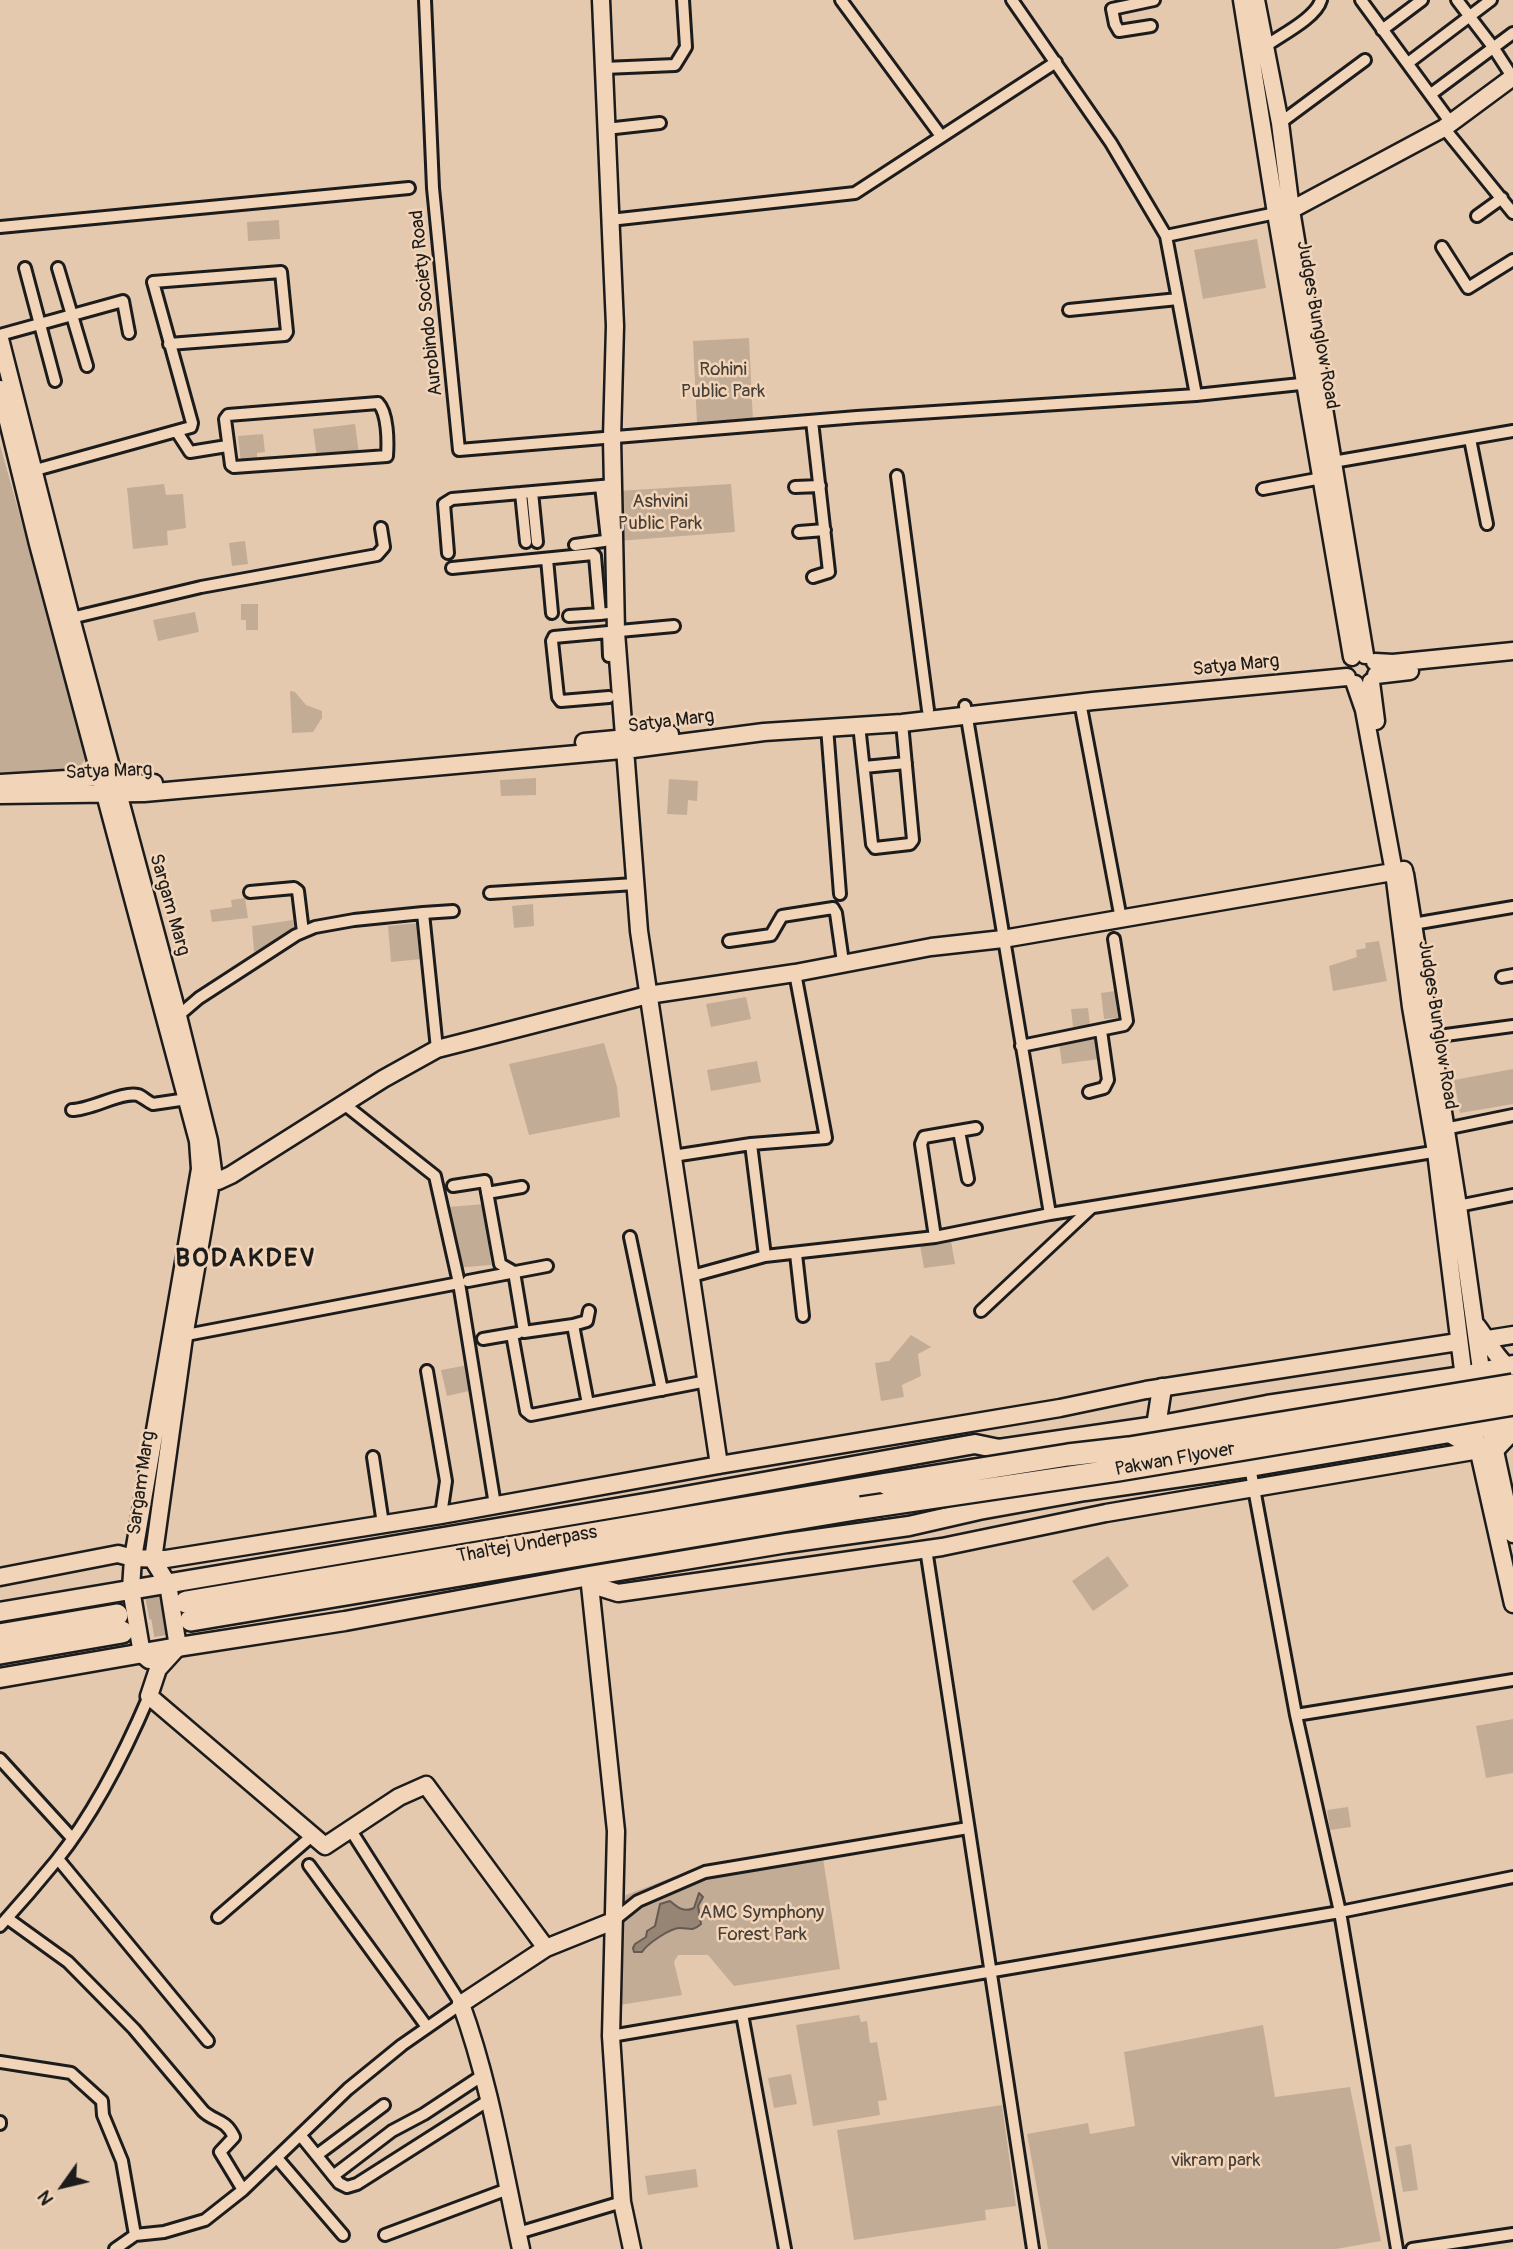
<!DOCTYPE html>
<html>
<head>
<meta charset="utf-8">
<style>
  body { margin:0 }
  #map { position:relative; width:1513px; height:2249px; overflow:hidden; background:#e5c9af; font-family:Pangolin,sans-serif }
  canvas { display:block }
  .north { position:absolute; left:28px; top:2151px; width:70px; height:70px; -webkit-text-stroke:5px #f2d4b8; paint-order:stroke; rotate:236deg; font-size:19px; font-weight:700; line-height:28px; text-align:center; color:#1c1c1c }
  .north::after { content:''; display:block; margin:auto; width:24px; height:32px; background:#1c1c1c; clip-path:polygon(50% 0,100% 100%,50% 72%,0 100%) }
</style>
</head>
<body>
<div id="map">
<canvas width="1513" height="2249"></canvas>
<div class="north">N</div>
</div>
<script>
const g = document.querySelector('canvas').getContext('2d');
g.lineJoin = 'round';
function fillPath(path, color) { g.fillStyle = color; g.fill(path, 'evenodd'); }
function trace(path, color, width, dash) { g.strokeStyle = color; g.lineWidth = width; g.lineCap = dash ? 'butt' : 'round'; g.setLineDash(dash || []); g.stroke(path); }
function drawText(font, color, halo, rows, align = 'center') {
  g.font = font + ' Pangolin,sans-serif'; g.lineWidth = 5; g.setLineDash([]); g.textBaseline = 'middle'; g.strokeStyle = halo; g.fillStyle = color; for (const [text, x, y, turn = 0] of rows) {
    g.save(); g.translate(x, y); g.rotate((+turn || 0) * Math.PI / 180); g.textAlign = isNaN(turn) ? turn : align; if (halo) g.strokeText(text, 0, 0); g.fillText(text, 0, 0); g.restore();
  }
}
fillPath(new Path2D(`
  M279,220L280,239L248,241L247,222Z
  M1257,239L1266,288L1203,299L1194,250Z
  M749,338L753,421L697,423L693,341Z
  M355,424L359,453L317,458L313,429Z
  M263,434L265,452L257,453V461L241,462L238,436Z
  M0,445L84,745L85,760L78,768L0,776Z
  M164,484L166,495L183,494L186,528L167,531L168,545L133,549L127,488Z
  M731,484L735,532L618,541L617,491Z
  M245,541L248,564L232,566L229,543Z
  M241,604H258V630H246V620H241Z
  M195,612L199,632L158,641L153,620Z
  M290,691L295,692L306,705L322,711V718L313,732L292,733Z
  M536,778V795L501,796L500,780Z
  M669,779L698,781L697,801L688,800L687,815L667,814Z
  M245,898L248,918L212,922L210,910L232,907L231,900Z
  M533,904L534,926L514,928L512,906Z
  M293,920L295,934L254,952L252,926Z
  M418,923L422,959L391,962L388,926Z
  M1379,941L1387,981L1333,991L1329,966L1357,957L1356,950L1366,948L1365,943Z
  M1115,991L1118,1018L1104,1019L1101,993Z
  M746,997L751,1019L711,1027L706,1004Z
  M1088,1008L1090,1025L1073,1027L1071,1009Z
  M1096,1038L1099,1059L1062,1064L1059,1043Z
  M604,1043L617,1087L620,1117L529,1135L509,1064Z
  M757,1061L761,1082L711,1091L707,1070Z
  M1513,1069V1104L1460,1113L1454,1080Z
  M485,1204L491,1265L454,1268L448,1207Z
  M951,1241L955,1264L924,1268L920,1245Z
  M911,1335L931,1347L918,1354L921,1376L902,1385L904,1397L881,1401L875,1363L889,1361Z
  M468,1365L473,1390L447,1396L441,1370Z
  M1108,1556L1129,1586L1093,1611L1072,1581Z
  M1513,1719V1773L1486,1778L1476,1726Z
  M1348,1807L1351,1827L1330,1830L1327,1810Z
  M823,1858L840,1969L734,1986L708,1955H678L674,1962L682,1995L620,2005L621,1897L673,1877Z
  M859,2015L861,2022L867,2021L870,2043L877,2042L887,2100L878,2101L880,2115L813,2126L796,2025Z
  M1263,2025L1275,2097L1350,2087L1381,2241L1336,2249H1048L1027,2134L1088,2123L1090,2134L1135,2126L1124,2052Z
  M791,2074L797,2104L774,2108L768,2078Z
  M1002,2105L1016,2206L985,2210L986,2220L854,2240L837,2130Z
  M1411,2144L1418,2190L1403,2192L1395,2147Z
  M696,2169L698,2187L648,2195L645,2176Z`), '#c3ac96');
const water = new Path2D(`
  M699,1893L703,1897L698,1906L701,1924C692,1932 690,1928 680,1928C670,1928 647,1944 642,1952H634L633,1948L635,1944L646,1937L647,1931L655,1926L660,1904L670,1901C677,1907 684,1913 694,1908Z`);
fillPath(water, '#968474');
trace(water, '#655a51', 2);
trace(new Path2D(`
  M117,1615L186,1602
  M122,1632L191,1620`), '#bda692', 21, [21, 10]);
const street = new Path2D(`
  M425,0L433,188L459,450L857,417L1196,395L1310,383
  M841,0L941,136
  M1012,0L1111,143L1166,236L1196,395
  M1361,0L1451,123
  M1457,0L1493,47L1513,78
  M1151,26L1119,31L1115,24L1112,9L1154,0
  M1382,30L1422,0
  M1266,46C1281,35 1316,18 1321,0
  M1408,63L1491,0
  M604,68L675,65L686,47L683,0
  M1431,94L1513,33
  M1280,123L1365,60
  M1444,128L1513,213
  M606,129L660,123
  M1477,216L1502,198
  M610,220L855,193L1056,62
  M0,227L409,188
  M1166,236L1276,213
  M1442,247L1468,288L1513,260
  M25,268L55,381
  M58,268L87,366
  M1069,310L1178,299
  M0,335L123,301L129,333
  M378,403C388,413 388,442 387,456L234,467L231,465L225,419L228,415Z
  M812,421L829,572L813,577
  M177,432L190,452L227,446
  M1470,439L1487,524
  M1333,462L1513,431
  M32,471L191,427L192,423L153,282L281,272L287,332L285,335L169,344
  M897,476L928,710
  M795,487L820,486
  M1263,489L1322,478
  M532,492L537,542
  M521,493L526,542
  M799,532L825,530
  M575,545L604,541L607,539L601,486
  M448,553L444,504L452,499L613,485
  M547,559L552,613
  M452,568L593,554L595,556L600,614L616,612
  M569,616L600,614
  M71,618L201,587L377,555L384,547L381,528
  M608,632L609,656
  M609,697L561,701L558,697L552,641L554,637L674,626
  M1080,702L1121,919
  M965,706L1050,1214
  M859,725L872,844L875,848L910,844L913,840L902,723
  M827,727L840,894
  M864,767L906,763
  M250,892L294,888L298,891L303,932
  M490,893L635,884
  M423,913L453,911
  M1413,924L1513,907
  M729,941L771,935L782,916L833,908L836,913L843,962
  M1502,977L1513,975
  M178,1016L199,998L296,935L315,927L354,920L423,913L437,1049
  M1431,1037L1513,1026
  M1021,1046L1124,1025L1127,1021L1114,939
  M1089,1092L1104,1088L1108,1080L1101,1031
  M344,1104L435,1176L459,1283
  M72,1110C91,1110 122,1091 138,1095C143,1097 148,1102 153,1104L187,1099
  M1440,1130L1513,1115
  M959,1131L968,1179
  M751,1144L765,1256
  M673,1156L751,1144L826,1138L795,973
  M453,1186L485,1181L500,1264L514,1272L524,1332L573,1325L588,1404L707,1381
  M487,1193L522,1187
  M1458,1206L1513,1195
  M630,1237L662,1390
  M935,1237L921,1144L924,1137L976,1128
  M796,1254L803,1316
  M692,1276L765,1256L935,1237L1050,1214L1439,1151
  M468,1281L547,1266
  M981,1311L1091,1208
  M573,1325L587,1321L589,1311
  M512,1334L526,1411L531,1415L588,1404
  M181,1336L459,1283L495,1505
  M483,1339L518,1333
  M427,1371L446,1481L441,1515
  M373,1457L383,1524
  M1250,1467L1296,1715L1340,1912L1397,2249
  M926,1549L1033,2249
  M1296,1715L1513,1680
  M0,1759L72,1838
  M58,1859L208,2041
  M309,1865L427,2027
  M218,1917L313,1835
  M7,1918L68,1962L134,2029L203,2111C214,2122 225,2118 234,2137L220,2152L243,2190
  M613,1921L638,1901L705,1872L968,1828
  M0,1926C19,1905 38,1883 56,1861C93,1815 126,1750 149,1696
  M742,2014L785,2249
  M611,2036L1340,1912L1513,1877
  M0,2062L71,2073L102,2101L103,2115L122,2161L135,2235L115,2249
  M0,2122V2124
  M301,2136L339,2183L347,2187L357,2184L489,2100
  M317,2155L384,2105
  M277,2158L343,2235
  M333,2176L392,2131L424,2114L483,2075
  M518,2233L622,2202
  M135,2235L164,2232L205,2220L243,2190L348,2089L402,2045L461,2004L350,1829
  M385,2235L508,2189
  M1412,2249L1513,2234`);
const secondary = new Path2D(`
  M601,0L615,326L612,438L616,632L639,931L719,1465
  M1242,0L1276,213L1352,657
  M1256,0L1280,123L1291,210L1365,655
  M1282,212L1291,210L1444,128L1513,77
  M0,339L71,618L178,1016L209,1141L213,1171L184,1337L153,1560L168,1584L178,1647L158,1669L149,1696L325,1846L399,1797L426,1785L546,1948L613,1921
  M0,389L38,544L198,1141L200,1169L133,1558L131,1589L142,1654L149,1660
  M1375,662L1393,663L1513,651
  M1376,675L1410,671
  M1371,682L1376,721
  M1355,684L1364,710L1394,872L1411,1007L1436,1152L1465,1386
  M584,742L670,734
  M0,783L100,777L143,784L154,783
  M0,795L144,793L633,749L764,732L902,723L1093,701L1347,677
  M1405,874L1458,1206L1483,1384
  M204,1182L218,1181L231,1175L383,1079L437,1049L648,995L795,973L931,947L1003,939L1404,870
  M1477,1326C1488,1340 1494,1355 1507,1366
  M1488,1339L1513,1335
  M1487,1414L1513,1534
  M1476,1439L1513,1604
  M589,1576L602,1588L618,1593L942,1547L1106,1513L1479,1450
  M589,1576L616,1831L611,2036L622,2202L632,2249
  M0,1577L118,1554L133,1558L166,1559L441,1515L719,1465L1060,1408L1146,1390L1458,1342
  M521,2249C503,2167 490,2083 461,2004L546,1948`);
const primary = new Path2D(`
  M1156,1426L1162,1388
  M1448,1432L1479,1450
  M1494,1450L1513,1430
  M0,1612L657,1501L975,1444L999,1449L1156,1426L1267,1405L1463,1376L1513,1365
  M0,1678L178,1647L345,1621L589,1576L787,1543L909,1526L979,1510L1085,1491L1250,1467L1513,1422`);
const highway = new Path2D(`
  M186,1602L887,1484
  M191,1620L861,1508
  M0,1635L117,1615
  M0,1653L122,1632`);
trace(street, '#1c1c1c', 16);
trace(secondary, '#1c1c1c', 21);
trace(primary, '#1c1c1c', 23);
trace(highway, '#1c1c1c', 26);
trace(street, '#f2d4b8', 10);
trace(secondary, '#f2d4b8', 16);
trace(primary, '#f2d4b8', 18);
trace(highway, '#f2d4b8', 21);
const highwayBridge = new Path2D(`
  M887,1484L1068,1455L1129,1448L1513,1385
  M861,1508L1118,1470L1513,1404`);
trace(highwayBridge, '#1c1c1c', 26, []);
trace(highwayBridge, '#f2d4b8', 21);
drawText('19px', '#1c1c1c', '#f2d4b8', [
  ["Aurobindo Society Road",427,303,-96],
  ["Judges Bunglow Road",1317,325,80],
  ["Satya Marg",1236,666,-6],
  ["Satya Marg",671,722,-7],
  ["Satya Marg",109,772,-2],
  ["Sargam Marg",169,905,74],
  ["Judges Bunglow Road",1437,1025,81],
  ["Pakwan Flyover",1175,1460,-10],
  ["Sargam Marg",142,1483,-82],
  ["Thaltej Underpass",527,1545,-10]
]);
drawText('19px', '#46403a', '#f2d4b8', [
  ["Rohini",723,370],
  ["Public Park",723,392],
  ["Ashvini",660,502],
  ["Public Park",660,524],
  ["AMC Symphony",762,1913],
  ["Forest Park",762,1935],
  ["vikram park",1216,2161]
]);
g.letterSpacing = '2px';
drawText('bold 26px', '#1c1c1c', '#f2d4b8', [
  ["BODAKDEV",246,1259]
]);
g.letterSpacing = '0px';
</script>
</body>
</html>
